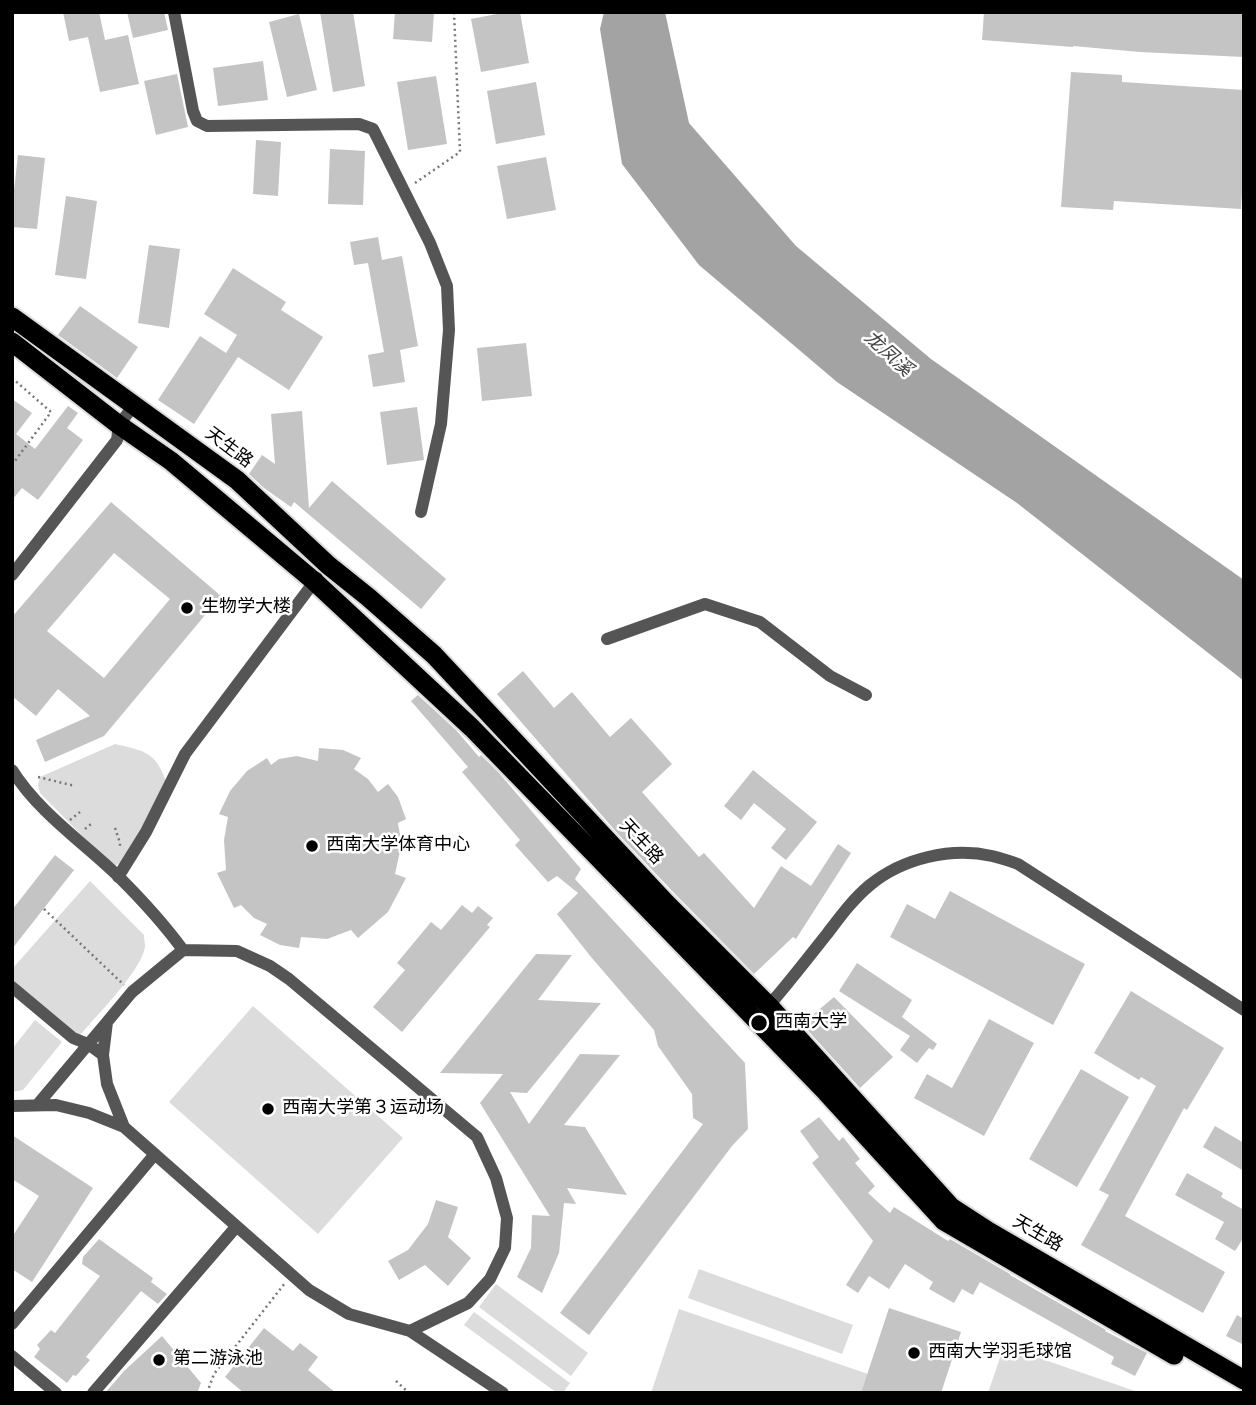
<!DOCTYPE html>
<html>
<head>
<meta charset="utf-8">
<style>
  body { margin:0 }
  #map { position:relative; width:1256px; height:1405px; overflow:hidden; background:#fff; font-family:Overpass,sans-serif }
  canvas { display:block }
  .frame { position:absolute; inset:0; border:14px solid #000; pointer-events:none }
</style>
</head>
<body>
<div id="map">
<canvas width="1256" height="1405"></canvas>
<div class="frame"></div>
</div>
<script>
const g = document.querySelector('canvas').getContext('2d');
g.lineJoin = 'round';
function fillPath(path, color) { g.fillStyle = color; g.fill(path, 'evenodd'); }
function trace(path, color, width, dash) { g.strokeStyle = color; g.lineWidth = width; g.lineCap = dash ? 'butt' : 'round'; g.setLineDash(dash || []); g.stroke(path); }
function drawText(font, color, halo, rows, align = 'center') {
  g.font = font + ' Overpass,"Noto Sans SC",sans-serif'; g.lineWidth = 5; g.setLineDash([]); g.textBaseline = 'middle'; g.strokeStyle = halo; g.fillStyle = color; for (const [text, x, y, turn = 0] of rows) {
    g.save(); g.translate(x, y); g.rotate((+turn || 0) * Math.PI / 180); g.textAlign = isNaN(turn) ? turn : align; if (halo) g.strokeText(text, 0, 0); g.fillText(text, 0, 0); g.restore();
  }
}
fillPath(new Path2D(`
  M115,744C144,751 155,751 166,781L125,860L113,867L40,793L38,785L40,777Z
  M90,881L144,935C144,939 145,943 145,947C141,971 98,1014 81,1034H73L15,984L12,979V969Z
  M253,1006L403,1138L318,1234L169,1102Z
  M35,1020L62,1042L23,1090L12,1092V1049Z
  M699,1269L853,1325L842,1354L688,1298Z
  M496,1284L588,1353L571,1376L479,1307Z
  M679,1309L868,1374L861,1393H651Z
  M474,1312L570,1383L563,1393H557L464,1325Z
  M1004,1346L1141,1393H988Z`), '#dcdcdc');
fillPath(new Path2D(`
  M604,12H665L689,123L796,246L931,359L1244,580V681L1017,503L837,382L699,265L622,164L600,29Z`), '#a3a3a3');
fillPath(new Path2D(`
  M63,12H99L105,40L128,35L139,84L100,92L88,37L69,41Z
  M127,12H164L168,30L133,38Z
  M320,12H353L365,86L333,92Z
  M395,12H434L432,42L393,39Z
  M507,12H520L529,63L481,72L471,19Z
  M984,12H1244V57L1140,52L1073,46V47L982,40Z
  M299,14L317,90L287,97L269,22Z
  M263,61L268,100L218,106L213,68Z
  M1071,72L1122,75V82L1244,90V159L1241,209L1114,201L1113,210L1061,207Z
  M177,74L188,127L156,135L144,81Z
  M436,76L447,144L408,150L397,82Z
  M536,82L545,135L496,144L487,91Z
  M256,140L281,142L278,196L253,194Z
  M330,149L365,151L363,205L328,204Z
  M18,155L45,158L37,229L12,227V208Z
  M546,157L556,210L507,219L497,166Z
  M66,196L97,201L86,279L55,275Z
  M378,237L382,260L402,256L418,346L400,350L405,382L373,387L368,355L384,352L368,263L354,265L350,242Z
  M149,245L180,249L169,328L138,323Z
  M233,268L286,302L281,310L323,337L289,390L238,357L194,424L158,400L200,336L226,353L237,335L204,314Z
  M80,306L138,347L117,378L58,335Z
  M526,343L532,396L482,401L477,348Z
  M12,399L32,413L16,434L35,449L68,406L78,413L67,428L83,440L38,500L22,488L12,500Z
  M417,407L424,460L387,465L380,412Z
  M302,411L309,508L332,481L446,579L421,609L294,502L291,507L264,488L249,474L262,455L275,464L271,414Z
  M111,502L221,596L104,736L45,762L36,740L90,716L58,689L36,716L12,696V617ZM114,553L170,599L104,678L47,631Z
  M523,671L554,708L572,692L610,737L631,718L672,764L642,792L699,857L704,853L754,908L781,866L811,886L838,844L851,853L796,939L793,937L754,974L675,894L618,834L497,694Z
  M418,695L456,730L479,757L481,755L499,773L581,869L575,879L745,1063L748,1129L732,1146L589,1335L560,1313L703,1124L693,1118L692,1094L658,1046L654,1030L591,957L557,914L578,893L557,876L548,882L515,845L520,840L462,772L468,767L411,701Z
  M319,748L343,750L361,758L354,769L368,779L378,792L388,784L398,797L406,819L398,823L400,835V851L395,874L406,878L388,912L358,938L351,930L327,939L301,937L299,948L280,945L260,935L267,924L254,918L241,905L234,908L217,873L226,870L224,840L228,817L219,814L230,791L247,771L267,758L271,765L279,759L297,756L318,761Z
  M753,770L817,822L786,860L771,848L786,829L754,803L741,820L724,806Z
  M55,855L74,870L12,949V910Z
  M950,891L1085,964L1053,1025L890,937L907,904L935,919Z
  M462,905L472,913L478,906L493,918L487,925L490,927L402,1032L373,1007L405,970L397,963L431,922L441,930Z
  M536,954L572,955L538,1000L601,1003L527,1093L510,1092L529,1124L580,1054L620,1055L564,1125L585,1127L627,1195L567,1188L576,1204L564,1203L559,1253L542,1293L517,1277L531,1248L532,1215L550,1216L480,1103L503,1074L440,1073Z
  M857,963L912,1000L902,1017L937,1044L933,1050L929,1048L917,1063L900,1050L910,1036L839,991Z
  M1131,991L1224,1048L1187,1110L1184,1108L1125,1216L1225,1272L1203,1313L1081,1245L1109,1195L1099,1190L1156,1086L1141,1077L1139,1080L1094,1053Z
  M834,997L893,1057L860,1088L802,1024Z
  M989,1019L1034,1043L984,1136L914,1098L927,1074L952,1088Z
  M1081,1069L1129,1097L1077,1187L1029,1159Z
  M819,1117L839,1141L843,1137L860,1159L855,1163L875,1186L868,1193L890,1213L894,1207L948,1241L950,1239L1010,1274V1275L1106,1330L1105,1331L1147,1353L1135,1376L1111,1364L1114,1357L980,1282L973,1295L962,1289L954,1303L929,1289L933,1282L905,1264L889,1289L869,1276L858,1293L846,1285L873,1241L812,1163L819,1157L800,1131Z
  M1215,1126L1244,1143V1171L1203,1147Z
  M12,1135L93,1188L32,1282L12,1269V1237L39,1196L12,1179Z
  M1187,1173L1223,1193L1221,1197L1244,1210V1237L1235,1251L1215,1239L1224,1222L1175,1195Z
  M436,1200L458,1207L448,1237L471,1258L448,1286L425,1265L399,1280L388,1261L408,1250L428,1224Z
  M99,1239L153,1278L151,1282L167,1294L158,1304L141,1291L86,1357L90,1360L76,1376L73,1375L67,1383L34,1357L40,1349L37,1345L51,1330L55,1333L100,1276L82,1264L83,1257Z
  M889,1308L961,1332L941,1393H861Z
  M1237,1315L1244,1319V1345L1226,1336Z
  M264,1328L293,1351L300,1343L318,1357L308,1370L336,1393H244L225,1377Z
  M162,1336L201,1383L197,1393H105L124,1371Z`), '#c4c4c4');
const highway = new Path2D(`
  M12,317L237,480L328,565L368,597L434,655L666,903L769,1006L951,1207L988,1231L1244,1380
  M12,342L119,425L171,461L314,581L472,728L826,1092L944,1221L1174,1355`);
trace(highway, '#dbdbdb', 23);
trace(new Path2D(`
  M415,183L460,152L454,12
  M12,378L51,412L12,465
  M38,777L75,786
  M70,820L80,812
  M115,828L120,843V849
  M85,829L91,824
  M44,909L124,985
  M396,1381L409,1393
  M207,1393L214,1374L285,1283`), '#777', 2.5, [2, 3.5]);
trace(new Path2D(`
  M174,12L193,111L197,121L207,126L359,124L373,129L430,243L447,286L449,330L441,424L421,512
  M12,575L117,440L119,425L134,405
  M607,639L705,604L760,622L830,676L866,695
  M12,770C39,813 83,842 119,877C141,899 164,924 183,950
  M118,877L146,832L185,754L317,578
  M12,987L73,1038L88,1044L103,1055
  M766,1009C787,985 807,959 827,934C840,917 853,899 870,885C903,858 951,847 992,856C1001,858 1010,861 1018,864L1244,1010
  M38,1104L107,1022
  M12,1106L56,1105L89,1113L124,1127L309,1290L349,1314L410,1331L503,1393
  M124,1127L107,1084L103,1055L107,1022L132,992L183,950L237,951L270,966L289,979L477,1137L496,1178L507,1218L505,1248L490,1279L468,1303L410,1331
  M12,1324L155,1154
  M12,1356L56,1393
  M93,1393L236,1227`), '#555', 12);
trace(highway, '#000', 19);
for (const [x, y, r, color] of [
  [187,608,7,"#000"],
  [312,846,7,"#000"],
  [759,1023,9,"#000"],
  [268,1109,7,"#000"],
  [914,1353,7,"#000"],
  [159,1360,7,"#000"]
]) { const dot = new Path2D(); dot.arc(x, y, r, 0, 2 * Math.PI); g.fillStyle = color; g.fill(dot); trace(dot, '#fff', 2.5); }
drawText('18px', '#000', '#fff', [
  ["天生路",228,449,37],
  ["天生路",640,843,47],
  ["天生路",1037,1235,30]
]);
drawText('18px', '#000', '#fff', [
  ["生物学大楼",201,608],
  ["西南大学体育中心",326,846],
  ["西南大学",775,1023],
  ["西南大学第３运动场",282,1109],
  ["西南大学羽毛球馆",928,1353],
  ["第二游泳池",173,1360]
], 'left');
drawText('italic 19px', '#444', '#fff', [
  ["龙凤溪",887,355,42]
]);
</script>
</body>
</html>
